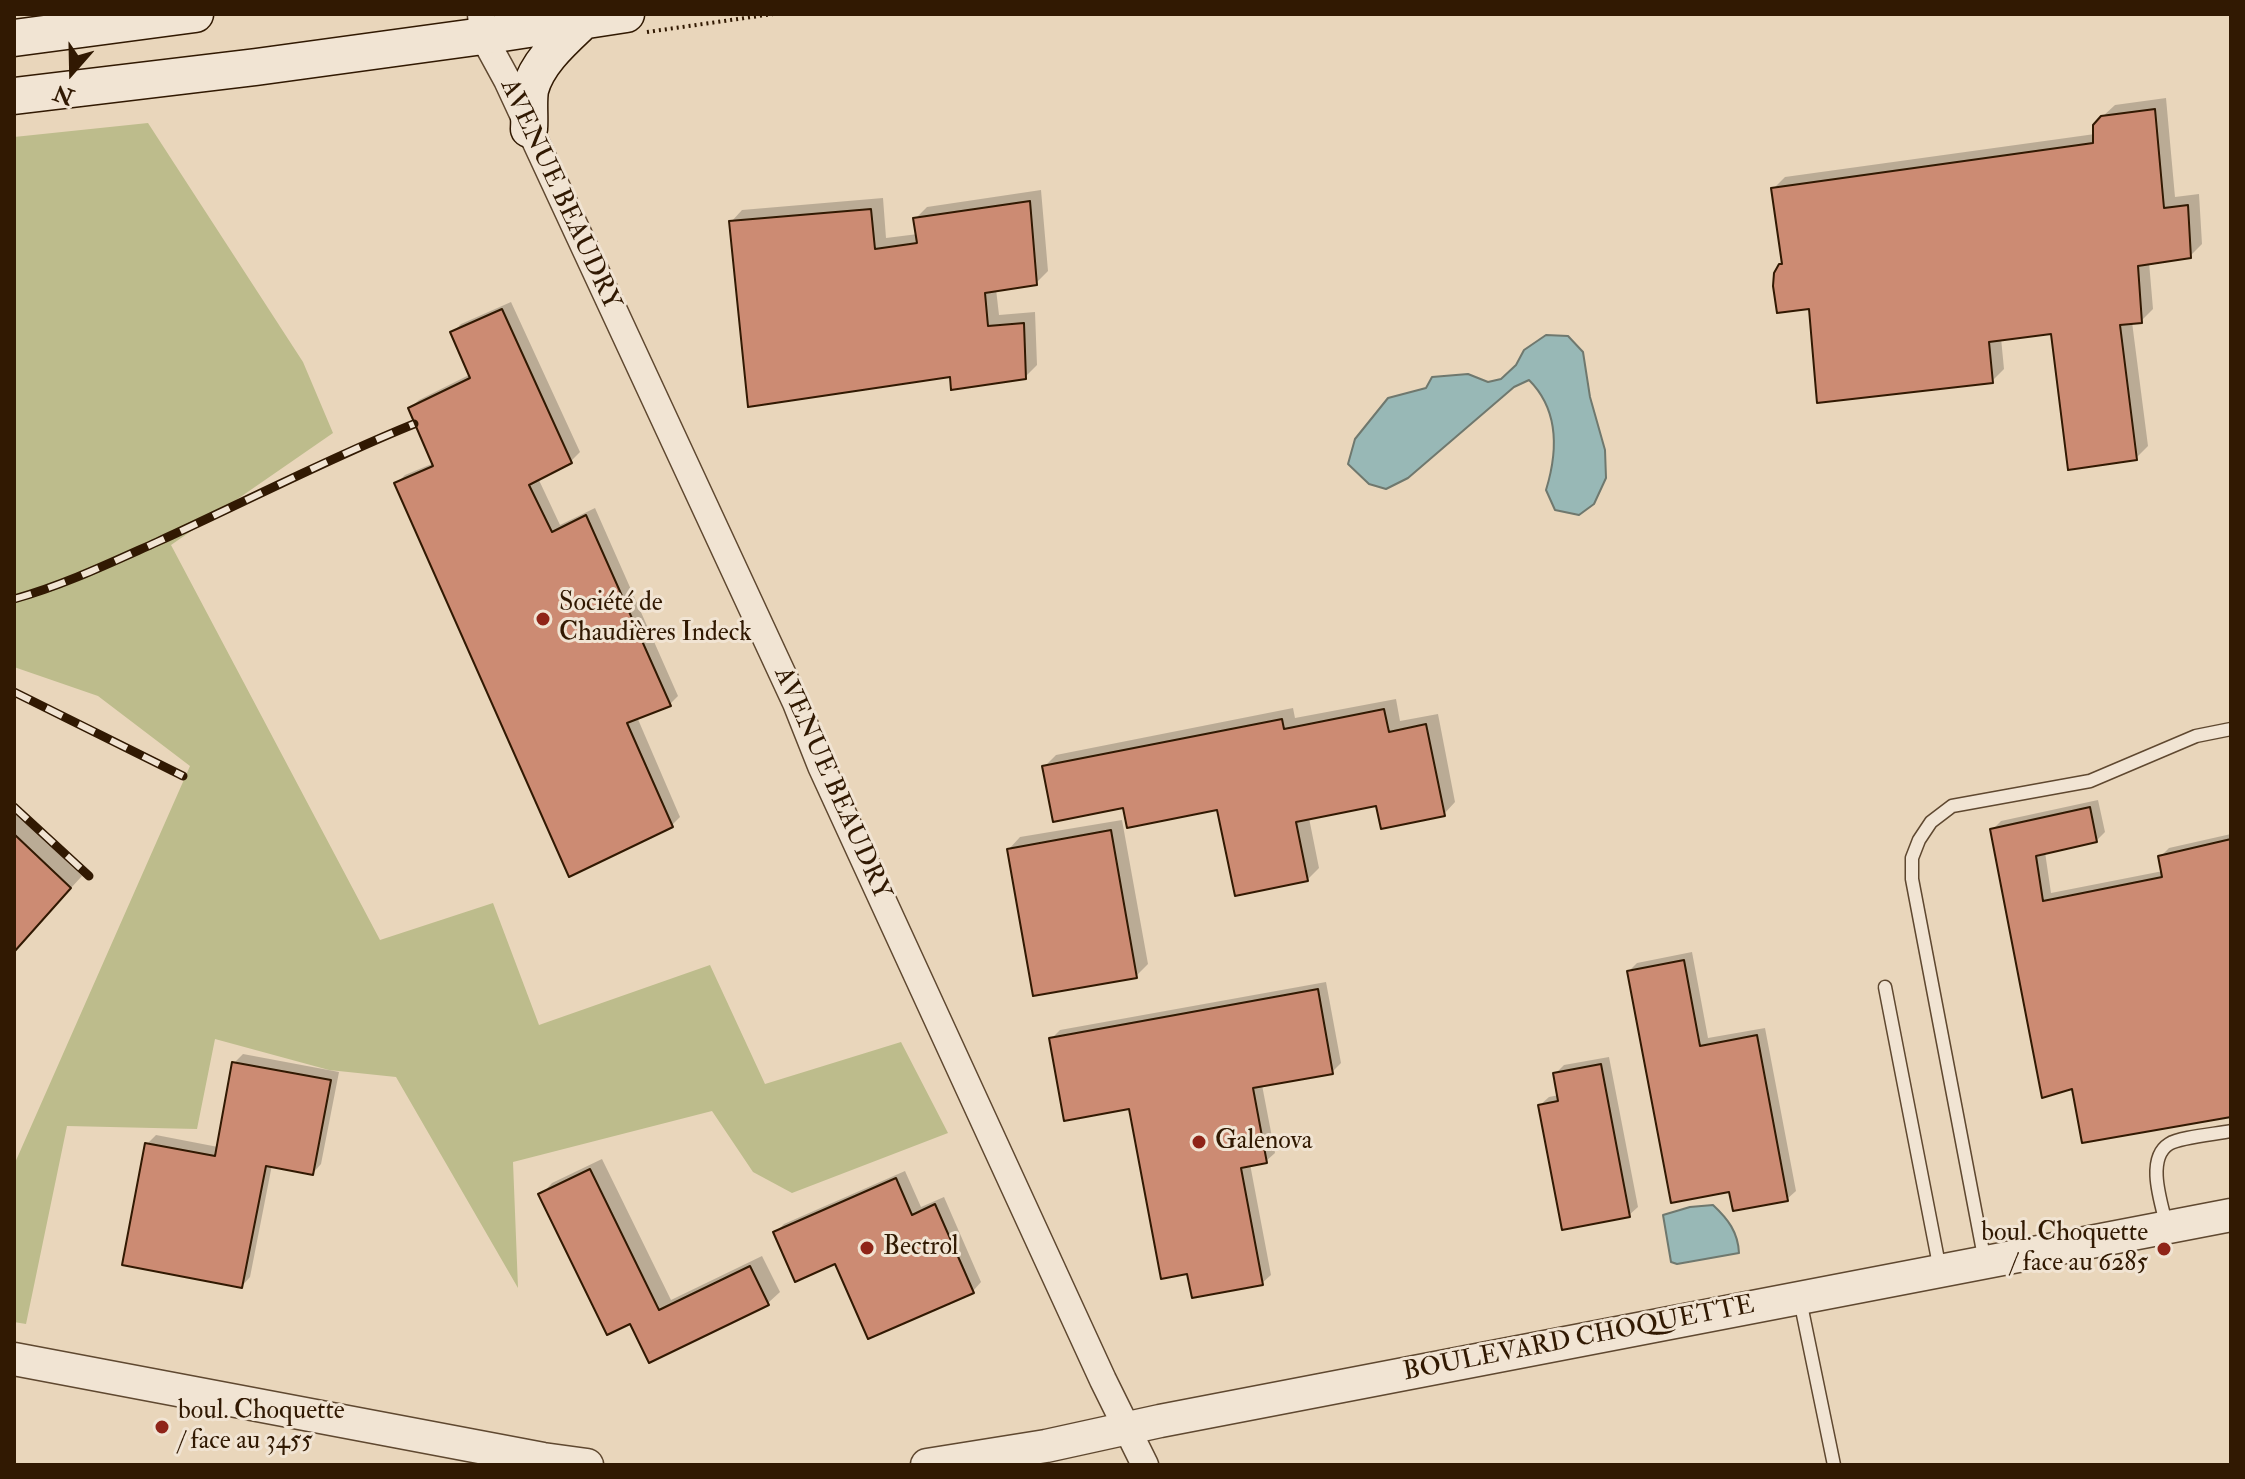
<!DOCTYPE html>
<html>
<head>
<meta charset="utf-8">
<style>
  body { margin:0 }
  #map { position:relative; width:2245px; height:1479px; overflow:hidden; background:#e9d6bb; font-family:"IM FELL Double Pica",serif }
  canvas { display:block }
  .frame { position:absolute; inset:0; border:16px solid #311902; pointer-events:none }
  .north { position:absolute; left:32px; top:32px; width:80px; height:80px; -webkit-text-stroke:6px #f1e4d3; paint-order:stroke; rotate:200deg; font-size:22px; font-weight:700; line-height:32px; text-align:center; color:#311902 }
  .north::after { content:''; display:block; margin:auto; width:28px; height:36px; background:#311902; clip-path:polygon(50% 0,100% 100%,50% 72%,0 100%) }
</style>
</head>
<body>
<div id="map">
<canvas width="2245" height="1479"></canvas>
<div class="frame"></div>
<div class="north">N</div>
</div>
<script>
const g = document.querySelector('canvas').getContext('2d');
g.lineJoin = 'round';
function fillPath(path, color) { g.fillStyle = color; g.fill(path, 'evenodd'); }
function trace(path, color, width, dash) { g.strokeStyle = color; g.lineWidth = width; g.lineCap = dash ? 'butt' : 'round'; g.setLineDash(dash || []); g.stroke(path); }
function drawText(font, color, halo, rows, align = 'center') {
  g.font = font + ' "IM FELL Double Pica",serif'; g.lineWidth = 6; g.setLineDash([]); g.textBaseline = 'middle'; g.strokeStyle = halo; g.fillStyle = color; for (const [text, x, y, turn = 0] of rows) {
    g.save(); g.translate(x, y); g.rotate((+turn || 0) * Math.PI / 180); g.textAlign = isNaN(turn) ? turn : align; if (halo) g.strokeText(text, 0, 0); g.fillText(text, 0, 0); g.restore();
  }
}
fillPath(new Path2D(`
  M148,123L303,362L333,433L171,545L380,940L493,903L539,1025L710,965L765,1084L901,1042L948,1133L792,1193L753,1172L712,1111L513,1162L518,1288L396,1077L329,1070L215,1039L197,1129L67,1126L26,1324L14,1322V1165L190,766L98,696L14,667V137Z`), '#bdbc8c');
const water = new Path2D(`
  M1546,335L1568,336L1583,352L1590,397L1605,450L1606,478L1594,504L1579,515L1555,510L1546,490C1558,451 1559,410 1529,380L1514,387L1408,478L1386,489L1369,484L1348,464L1355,439L1388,398L1426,388L1432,377L1468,374L1488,382L1501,379L1516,365L1524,350Z
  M1713,1205C1728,1219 1738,1232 1739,1253L1677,1264L1671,1262L1663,1215L1690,1207Z`);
fillPath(water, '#98b8b6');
trace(water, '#6f786e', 2);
fillPath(new Path2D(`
  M2166,98L2175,197L2199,194L2202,244L2190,256L2149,262L2153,309L2141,321L2132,322L2148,446L2136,458L2053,332L2001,338L2004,369L1992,381L1811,307L1780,266L1783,263L1773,189L1785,177L2095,134L2102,117L2115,105Z
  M1041,190L1048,271L1036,283L996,289L999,315L1035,312L1037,365L1025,377L951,375L731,222L742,210L883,198L886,238L918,234L915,219L927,207Z
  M511,302L580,452L571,461L538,478L560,525L595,508L678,696L670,704L637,717L680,817L672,825L396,484L405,475L434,463L410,408L419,400L471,374L453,332L461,324Z
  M1396,699L1400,721L1438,714L1455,802L1444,814L1378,804L1309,818L1319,868L1307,880L1219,808L1125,806L1044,767L1056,755L1293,708L1295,718Z
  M2098,800L2105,832L2096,841L2045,852L2051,893L2163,871L2160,857L2169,848L2231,834V1115L2074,1087L1992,830L2001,821Z
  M14,811L82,876L14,950Z
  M1122,820L1148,964L1136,976L1009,849L1020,837Z
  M1692,952L1708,1038L1765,1028L1796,1191L1787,1199L1731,1190L1629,971L1637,963Z
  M1326,982L1341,1063L1332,1072L1262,1085L1275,1153L1266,1161L1250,1164L1271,1275L1262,1283L1189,1272L1130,1107L1051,1039L1060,1030Z
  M243,1054L339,1072L321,1164L313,1173L272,1165L250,1277L242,1286L147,1144L156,1135L218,1147L234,1063Z
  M1609,1057L1638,1207L1629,1215L1540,1105L1549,1097L1559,1095L1555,1074L1564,1065Z
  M602,1159L671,1300L762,1256L780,1292L768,1303L631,1321L541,1195L552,1183Z
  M905,1171L921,1207L944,1197L981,1282L973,1291L836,1262L776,1232L784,1224Z`), '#0003');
const building = new Path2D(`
  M2155,109L2164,208L2188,205L2191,258L2138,266L2142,323L2120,325L2137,460L2068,470L2051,334L1989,342L1993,383L1817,403L1809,309L1777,313L1773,286L1774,273L1779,264H1782L1771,188L2093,143V125L2101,116Z
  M1030,201L1037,285L985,293L988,326L1024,323L1026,379L951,390L950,377L748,407L729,221L871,209L875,249L917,243L913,218Z
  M502,309L572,463L529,485L552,532L586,515L671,706L627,723L673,827L569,877L394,483L433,466L408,408L470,378L450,332Z
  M1384,709L1389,732L1426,724L1445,816L1381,829L1376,806L1296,822L1308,881L1235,896L1217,810L1127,828L1123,808L1053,822L1042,766L1282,719L1284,729Z
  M2090,807L2097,842L2036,856L2043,901L2162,877L2158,856L2231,839V1117L2082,1143L2072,1089L2042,1098L1990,829Z
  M1111,830L1137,978L1033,996L1007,849Z
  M14,834L71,888L14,952Z
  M1684,960L1700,1046L1757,1035L1788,1201L1733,1211L1729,1192L1671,1203L1627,971Z
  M1318,989L1333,1074L1253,1088L1267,1163L1241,1168L1263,1285L1192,1298L1187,1274L1161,1279L1129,1109L1064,1121L1049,1038Z
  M232,1062L331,1080L313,1175L266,1166L242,1288L122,1265L145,1143L215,1156Z
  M1601,1064L1630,1217L1562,1230L1538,1105L1558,1101L1553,1073Z
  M590,1169L659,1310L750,1266L769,1305L649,1363L630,1324L607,1335L538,1194Z
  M896,1178L912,1215L935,1204L974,1293L868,1339L835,1264L795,1282L773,1232Z`);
fillPath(building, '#cc8b73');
trace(building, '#311902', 2);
const service = new Path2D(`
  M1885,987L1940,1270
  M2167,1227C2162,1205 2145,1159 2169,1144C2180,1137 2217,1134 2231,1131
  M1985,1262L1912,879V858L1919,840L1931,822L1952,806L2090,781L2196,736L2231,729
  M1800,1300L1834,1465`);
const minor = new Path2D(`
  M481,14L483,36L507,80L796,703L821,766L1103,1380L1145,1465`);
const tertiary = new Path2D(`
  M14,1359L543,1459L587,1465
  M927,1465L1046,1446L1160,1421L2231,1215`);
const secondary = new Path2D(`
  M14,38L195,14
  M14,96L256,67L483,36L626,14
  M529,129C530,117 528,102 530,90C537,62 564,39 584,20`);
trace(service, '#5f4830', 15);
trace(minor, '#5f4830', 29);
trace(tertiary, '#5f4830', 35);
trace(secondary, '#311902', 39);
trace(new Path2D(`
  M647,32L773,14`), '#311902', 4, [2, 4]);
trace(service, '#f1e4d3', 12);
trace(minor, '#f1e4d3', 26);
trace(tertiary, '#f1e4d3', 32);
trace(secondary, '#f1e4d3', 36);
const rail = new Path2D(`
  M14,599C64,585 110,563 157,542C243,503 327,459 414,424
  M14,692L183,776
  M14,807L89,876`);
trace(rail, '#311902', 9);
trace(rail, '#f1e4d3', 6, [18]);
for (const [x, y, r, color] of [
  [543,619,8,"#8f2418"],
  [1199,1142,8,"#8f2418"],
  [867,1248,8,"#8f2418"],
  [2164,1249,8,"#8f2418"],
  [162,1427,8,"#8f2418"]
]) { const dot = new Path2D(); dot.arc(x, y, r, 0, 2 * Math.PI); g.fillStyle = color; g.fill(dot); trace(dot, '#f1e4d3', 3); }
drawText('26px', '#311902', '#f1e4d3', [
  ["AVENUE BEAUDRY",559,195,65],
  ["AVENUE BEAUDRY",831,784,66],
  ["BOULEVARD CHOQUETTE",1579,1340,-11]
]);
drawText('26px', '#311902', '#f1e4d3', [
  ["Société de",559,604],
  ["Chaudières Indeck",559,634],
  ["Galenova",1215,1142],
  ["boul. Choquette",2148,1234,"right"],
  ["/ face au 6285",2148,1264,"right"],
  ["Bectrol",883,1248],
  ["boul. Choquette",178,1412],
  ["/ face au 3455",178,1442]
], 'left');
</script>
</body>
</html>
